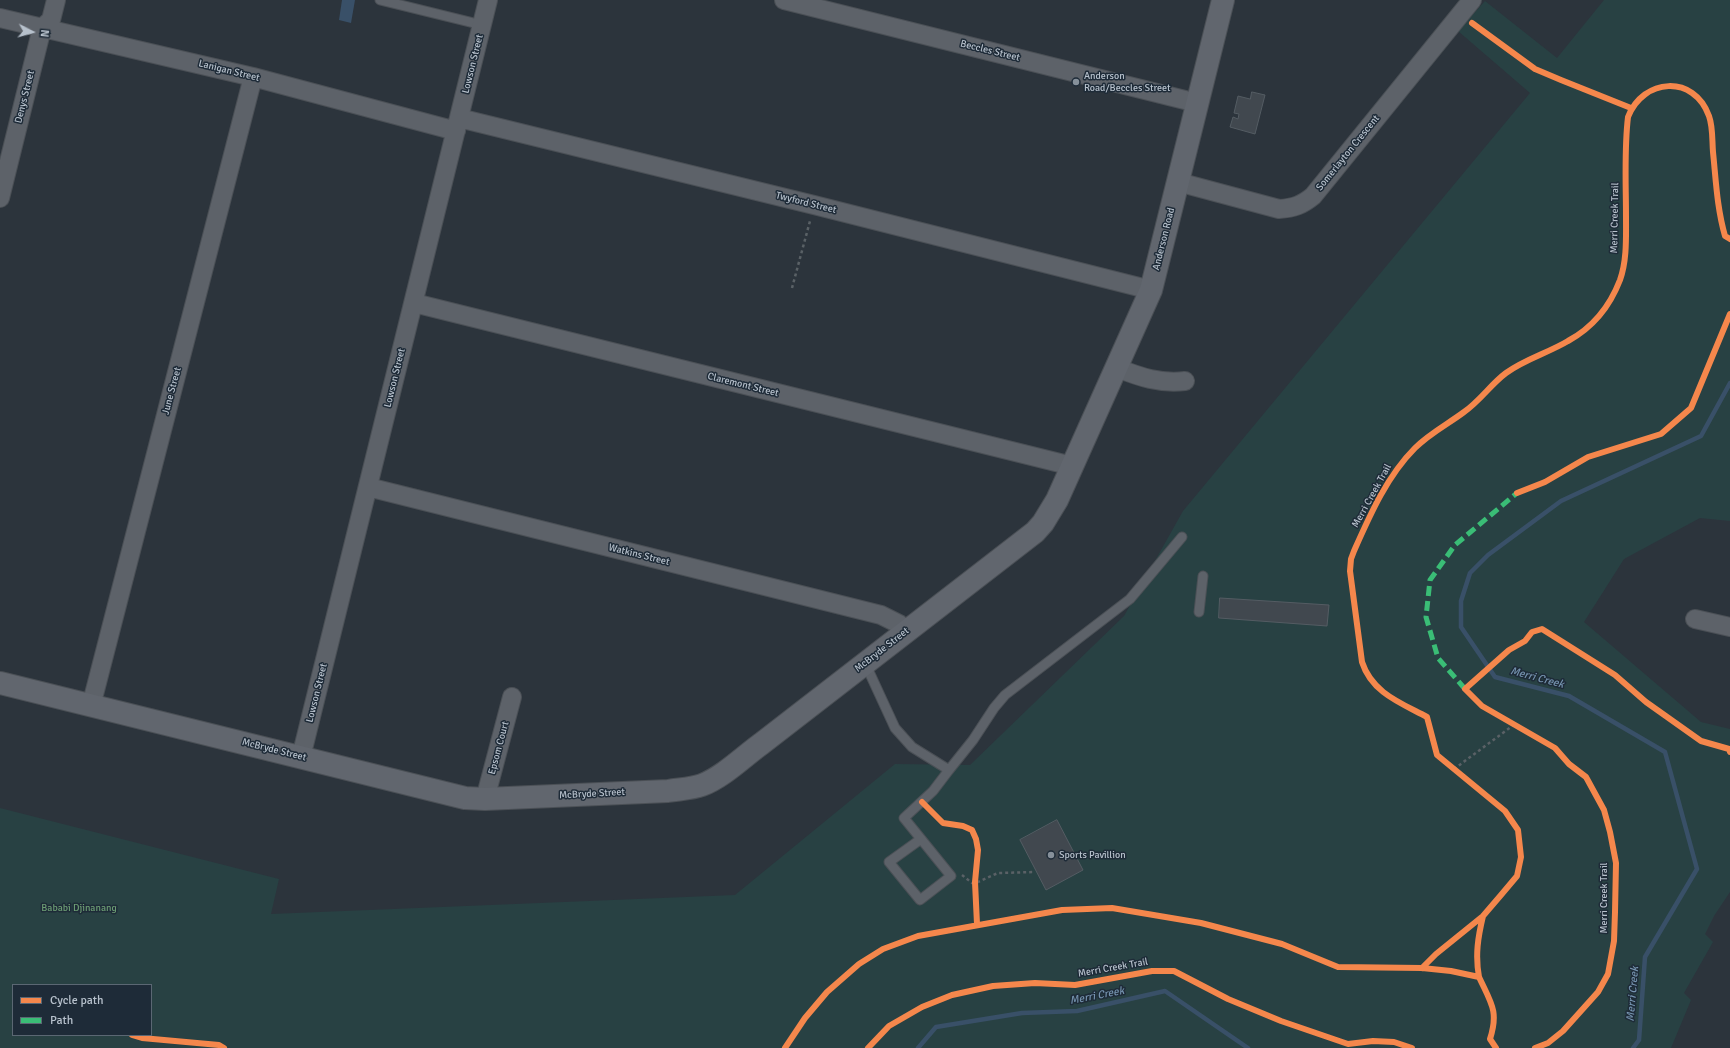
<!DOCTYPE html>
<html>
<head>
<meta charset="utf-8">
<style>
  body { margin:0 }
  #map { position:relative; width:1730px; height:1048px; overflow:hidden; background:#2c343c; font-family:Signika,sans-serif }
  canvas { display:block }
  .legend { position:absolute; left:12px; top:984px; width:140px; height:52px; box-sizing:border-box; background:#1e2b38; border:1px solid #5b6773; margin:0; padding:5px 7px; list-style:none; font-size:12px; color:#b7c1cc }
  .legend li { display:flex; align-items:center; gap:8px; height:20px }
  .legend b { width:20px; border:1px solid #5b6773 }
  .north { position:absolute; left:12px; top:12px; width:40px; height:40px; -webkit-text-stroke:3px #1e2b38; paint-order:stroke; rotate:96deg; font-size:11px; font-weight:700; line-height:16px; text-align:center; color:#b7c1cc }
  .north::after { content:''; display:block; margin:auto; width:14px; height:18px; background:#b7c1cc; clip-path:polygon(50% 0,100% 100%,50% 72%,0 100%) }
</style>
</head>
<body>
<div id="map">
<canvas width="1730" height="1048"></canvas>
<ul class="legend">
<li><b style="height:5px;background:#f5874c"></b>Cycle path</li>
<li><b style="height:5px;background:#3abd76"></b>Path</li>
</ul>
<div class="north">N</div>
</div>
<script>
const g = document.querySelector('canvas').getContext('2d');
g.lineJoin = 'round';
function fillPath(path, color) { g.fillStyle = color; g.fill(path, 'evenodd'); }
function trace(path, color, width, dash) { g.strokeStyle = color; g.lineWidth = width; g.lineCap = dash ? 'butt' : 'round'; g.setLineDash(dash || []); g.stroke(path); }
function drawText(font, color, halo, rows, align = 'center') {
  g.font = font + ' Signika,sans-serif'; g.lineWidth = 3; g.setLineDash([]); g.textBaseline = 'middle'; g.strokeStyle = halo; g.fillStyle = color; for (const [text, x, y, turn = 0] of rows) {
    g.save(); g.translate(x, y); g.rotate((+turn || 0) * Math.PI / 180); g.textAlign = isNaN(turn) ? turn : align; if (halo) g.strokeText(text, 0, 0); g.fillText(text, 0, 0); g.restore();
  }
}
fillPath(new Path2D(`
  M1604,0H1730V521L1700,518L1624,559L1584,622L1701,722L1730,729V892L1714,916L1705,934L1713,942L1684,993L1691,1000L1671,1048H0V808L279,879L271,914L735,895L895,764L970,765L1124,616L1183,511L1530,93L1458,31L1485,1L1557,58ZM13,985H151V1035H13Z`), '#284143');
fillPath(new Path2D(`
  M342,0H355L351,23L339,20Z`), '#395068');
trace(new Path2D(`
  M918,1048L936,1027L1022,1013L1077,1011L1165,991L1248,1048
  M1633,1048L1639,1040L1645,957L1697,869L1665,752L1569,696L1495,677L1461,627V601L1470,573L1488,555L1561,501L1701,436L1730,383`), '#395068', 4.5);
const building = new Path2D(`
  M1252,92L1265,95L1255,134L1230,127L1233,117L1238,119L1239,114L1234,113L1238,96L1250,99Z
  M1220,598L1329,605L1327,626L1219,618Z
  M1057,820L1083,870L1046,890L1020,840Z`);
fillPath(building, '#41484f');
trace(building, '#545c63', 1);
const lane = new Path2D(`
  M380,0L482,25
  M1199,612L1203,576
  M865,663L895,728L912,747L949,770L973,740L994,708L1005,695L1130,599L1182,537
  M921,839L889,862L920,900L951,876L904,818L933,791L949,770`);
const street = new Path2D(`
  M784,0L1197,103
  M0,18L253,77L456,131
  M459,118L814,205L1151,290
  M1178,182L1279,209C1294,208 1302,205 1313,196L1472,0
  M0,198L42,28L51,20L56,0
  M414,303L1072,466
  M1117,368C1140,377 1160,384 1185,381
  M368,487L881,615L899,624L906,630
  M1695,619L1730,627
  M91,706L253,77
  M301,757L488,0
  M485,799L512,697`);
const secondary = new Path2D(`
  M0,683L465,798L485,799L668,791C680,789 691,789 702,785C723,777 743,757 761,744L1035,532L1043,523L1057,500L1151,290L1223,0`);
trace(lane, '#4b5056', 11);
trace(street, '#4b5056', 20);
trace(secondary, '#4b5056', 24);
trace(new Path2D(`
  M792,288L810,221
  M1454,769L1515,724
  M962,875L972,883L978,882L998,873L1035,872`), '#5a6166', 2.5, [3, 3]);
trace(lane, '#5d6269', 9);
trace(street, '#5d6269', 18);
trace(secondary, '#61666e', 22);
trace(new Path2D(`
  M1465,689L1438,658L1426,617L1430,580L1455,545L1517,493`), '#3abd76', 5, [10, 5]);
trace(new Path2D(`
  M1472,23L1535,69L1561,80L1631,108
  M1517,493L1545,482L1588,457L1661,434L1691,408L1730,314
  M922,802L943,823L963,826L972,830L976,839L978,850L975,882L977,924
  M1422,968L1436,954L1483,916L1501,895L1517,876L1521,857L1518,830L1505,811L1437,755L1427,717C1401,703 1372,693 1362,662L1350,571L1351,559L1354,551C1370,515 1387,476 1415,448C1430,433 1448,424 1464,412C1480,401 1491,384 1506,373C1525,359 1548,353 1568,341C1592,328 1610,306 1620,280C1627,260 1626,238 1626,217C1626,184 1624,150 1628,117C1643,78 1694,74 1709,116C1713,127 1712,140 1713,152C1716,181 1717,208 1725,236L1730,239
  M1479,977C1475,955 1478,937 1483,916
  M132,1035L142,1038L219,1045L224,1048
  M785,1048L805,1018L827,992L859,964L883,949L918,936L1062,910L1112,908L1201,923L1282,944L1338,967L1422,968L1451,971L1479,977C1491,1003 1499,1011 1490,1039L1496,1048
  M868,1048L889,1026L922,1007L952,995L993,986L1035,983L1075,985L1152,971H1174L1228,999L1281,1021L1348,1044L1373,1041L1394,1042L1412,1048
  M1535,1048L1548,1043L1563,1031L1598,992L1608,974L1614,941L1615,912L1616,863L1610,832L1604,810L1586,777L1569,764L1555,748L1482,706L1465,689L1509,650L1525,641L1532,632L1542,629L1615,675L1646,702L1701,741L1729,749L1730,752`), '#f5874c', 6);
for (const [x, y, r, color] of [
  [1076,82,4,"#86909a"],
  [1051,855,4,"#86909a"]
]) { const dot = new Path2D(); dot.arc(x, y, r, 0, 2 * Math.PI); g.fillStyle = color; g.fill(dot); trace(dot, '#1e2b38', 1.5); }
drawText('10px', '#b7c1cc', '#1e2b38', [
  ["Beccles Street",990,51,14],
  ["Lowson Street",473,64,-76],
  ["Lanigan Street",229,71,14],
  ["Denys Street",25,97,-76],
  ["Somerlayton Crescent",1348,153,-51],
  ["Twyford Street",806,203,14],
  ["Merri Creek Trail",1615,218,-89],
  ["Anderson Road",1164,239,-76],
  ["Lowson Street",395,378,-76],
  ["Claremont Street",743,385,14],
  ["June Street",172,391,-75],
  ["Merri Creek Trail",1372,496,-61],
  ["Watkins Street",639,555,14],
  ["McBryde Street",882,650,-38],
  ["Lowson Street",317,693,-76],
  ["Epsom Court",499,748,-75],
  ["McBryde Street",274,750,14],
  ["McBryde Street",592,794,-3],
  ["Merri Creek Trail",1604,898,-90],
  ["Merri Creek Trail",1113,968,-10]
]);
drawText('10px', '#b7c1cc', '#1e2b38', [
  ["Anderson",1084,76],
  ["Road/Beccles Street",1084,88],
  ["Sports Pavillion",1059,855]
], 'left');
drawText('10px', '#6d9e74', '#1e2b38', [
  ["Bababi Djinanang",79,908]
]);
drawText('italic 11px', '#7694b0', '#1e2b38', [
  ["Merri Creek",1537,678,15],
  ["Merri Creek",1633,994,-85],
  ["Merri Creek",1097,996,-11]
]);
</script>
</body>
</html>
